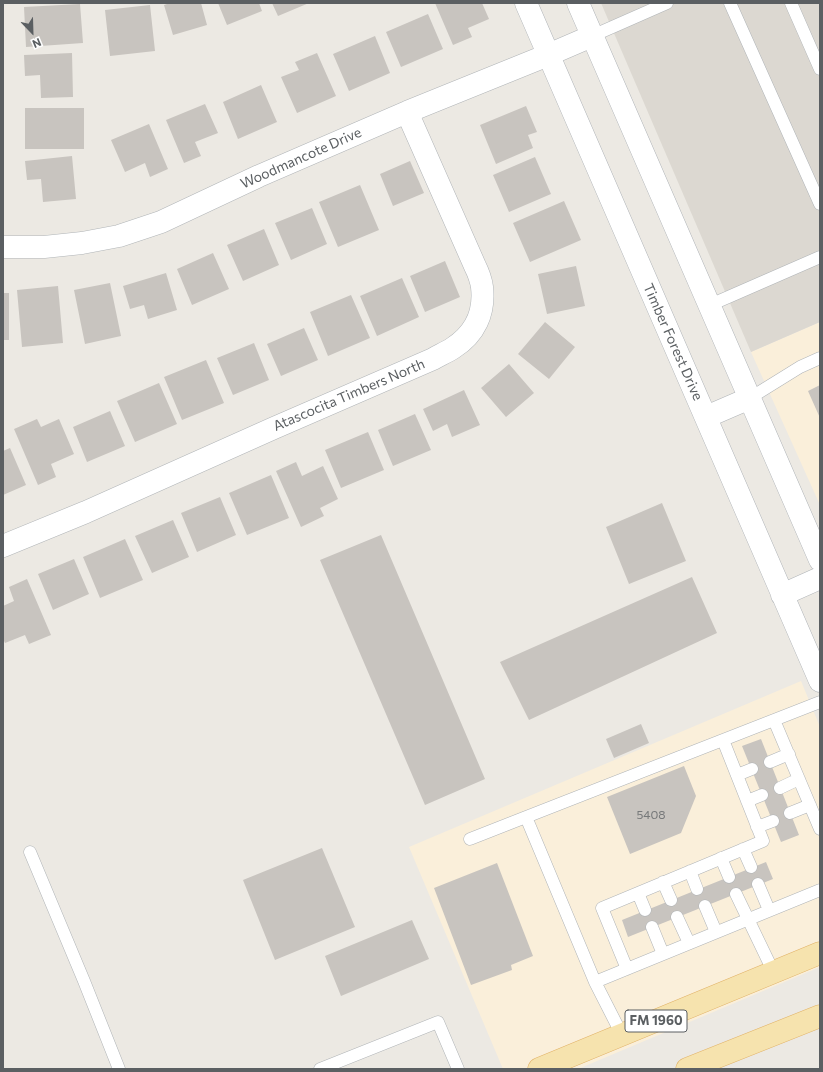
<!DOCTYPE html>
<html>
<head>
<meta charset="utf-8">
<style>
  body { margin:0 }
  #map { position:relative; width:823px; height:1072px; overflow:hidden; background:#ece9e3; font-family:Commissioner,sans-serif }
  canvas { display:block }
  .frame { position:absolute; inset:0; border:4px solid #5b5f62; pointer-events:none }
  .north { position:absolute; left:12px; top:12px; width:40px; height:40px; -webkit-text-stroke:3px #fff; paint-order:stroke; rotate:157deg; font-size:11px; font-weight:700; line-height:16px; text-align:center; color:#5b5f62 }
  .north::after { content:''; display:block; margin:auto; width:14px; height:18px; background:#5b5f62; clip-path:polygon(50% 0,100% 100%,50% 72%,0 100%) }
</style>
</head>
<body>
<div id="map">
<canvas width="823" height="1072"></canvas>
<div class="frame"></div>
<div class="north">N</div>
</div>
<script>
const g = document.querySelector('canvas').getContext('2d');
g.lineJoin = 'round';
function fillPath(path, color) { g.fillStyle = color; g.fill(path, 'evenodd'); }
function trace(path, color, width, dash) { g.strokeStyle = color; g.lineWidth = width; g.lineCap = dash ? 'butt' : 'round'; g.setLineDash(dash || []); g.stroke(path); }
function drawText(font, color, halo, rows, align = 'center') {
  g.font = font + ' Commissioner,sans-serif'; g.lineWidth = 3; g.setLineDash([]); g.textBaseline = 'middle'; g.strokeStyle = halo; g.fillStyle = color; for (const [text, x, y, turn = 0] of rows) {
    g.save(); g.translate(x, y); g.rotate((+turn || 0) * Math.PI / 180); g.textAlign = isNaN(turn) ? turn : align; if (halo) g.strokeText(text, 0, 0); g.fillText(text, 0, 0); g.restore();
  }
}
fillPath(new Path2D(`
  M820,322V505L751,352Z
  M801,681L820,727V967L578,1069H503L409,847Z`), '#faefda');
fillPath(new Path2D(`
  M601,3H820V322L751,352Z`), '#dcd8d1');
fillPath(new Path2D(`
  M170,3H201L207,25L173,35L164,5Z
  M218,3H259L262,11L227,25Z
  M272,3H309L278,16Z
  M435,3H482L489,19L468,28L472,37L453,45Z
  M80,4L83,43L26,47L24,7Z
  M150,5L155,51L110,56L105,10Z
  M428,14L443,49L401,67L386,32Z
  M375,36L390,73L349,91L333,54Z
  M72,53L73,97L41,98L40,75L25,76L24,55Z
  M317,53L336,96L297,113L281,77L299,70L295,62Z
  M261,85L277,122L238,139L223,102Z
  M205,104L218,133L195,142L201,156L184,163L166,120Z
  M526,106L537,132L528,135L533,148L496,164L480,125Z
  M25,108H84V149H25Z
  M149,124L168,169L150,177L145,163L125,172L111,140Z
  M72,156L76,199L43,202L41,179L27,180L25,161Z
  M535,157L551,194L509,212L493,175Z
  M410,161L424,193L393,206L380,174Z
  M360,185L379,230L338,247L319,202Z
  M564,201L581,240L530,262L513,223Z
  M312,208L327,244L291,260L275,223Z
  M264,229L279,265L243,281L227,245Z
  M213,253L229,289L192,305L177,269Z
  M445,261L460,297L425,312L410,276Z
  M576,266L585,306L547,314L538,274Z
  M166,273L177,310L148,319L144,305L130,309L123,286Z
  M402,278L419,317L377,336L360,296Z
  M110,283L121,336L85,344L74,290Z
  M58,286L63,343L22,347L17,290Z
  M3,293H9V340H3Z
  M351,295L370,338L328,356L310,312Z
  M545,322L575,347L549,379L518,354Z
  M304,328L318,360L281,376L267,344Z
  M254,343L269,380L233,395L217,358Z
  M206,360L224,403L182,420L164,377Z
  M509,364L534,393L506,417L481,388Z
  M159,383L177,424L135,442L117,401Z
  M820,385V418L808,391Z
  M464,390L480,425L452,437L447,424L433,431L423,409Z
  M110,411L125,446L87,462L73,427Z
  M415,414L431,450L393,466L378,430Z
  M37,419L41,427L59,419L74,454L51,464L56,477L38,485L14,429Z
  M368,432L384,470L341,488L325,450Z
  M10,448L26,485L3,495V451Z
  M296,462L302,476L323,466L338,499L320,508L324,516L301,527L276,471Z
  M271,475L289,518L247,535L229,493Z
  M220,497L236,535L197,552L181,513Z
  M662,503L686,561L629,584L606,527Z
  M173,520L189,557L152,573L135,536Z
  M381,535L485,779L425,805L320,560Z
  M125,539L143,580L100,598L83,557Z
  M74,559L89,594L53,610L38,574Z
  M692,577L717,633L529,720L500,662Z
  M27,579L51,635L29,644L25,635L5,643L3,639V606L14,601L9,587Z
  M641,724L649,743L614,758L606,739Z
  M761,739L799,835L781,842L742,746Z
  M684,766L696,796L681,833L630,854L607,797Z
  M322,848L355,927L275,960L243,880Z
  M766,862L773,879L628,937L622,920Z
  M497,863L533,956L511,965L512,970L471,985L434,888Z
  M412,920L429,959L341,996L325,956Z`), '#c8c4bf');
const lane = new Path2D(`
  M730,3L820,204
  M791,3L820,69
  M592,36L667,3
  M710,305L820,257
  M750,398L800,367L820,358
  M774,720L820,829
  M770,762L789,754
  M737,775L752,769
  M780,788L799,779
  M747,801L762,795
  M790,813L810,805
  M757,827L773,821
  M470,839L526,817
  M743,849L751,867
  M30,852L84,981L119,1069
  M721,858L729,877
  M690,871L697,889
  M663,882L671,900
  M758,884L769,910
  M638,893L645,910
  M736,894L774,973
  M705,906L716,932
  M677,917L689,943
  M652,927L663,954
  M627,969L602,908L763,841L723,740
  M595,982L820,890
  M622,1035L595,982L526,817L820,702
  M320,1069L438,1022L458,1069`);
const street = new Path2D(`
  M3,247H44L82,243L119,236L161,222L259,176L407,112L548,55L592,36
  M3,546L86,512L274,428L433,359C440,355 447,352 453,348C475,334 485,313 482,287C481,280 478,272 475,266L407,112`);
const secondary = new Path2D(`
  M526,3L820,681
  M578,3L820,560
  M706,417L750,398
  M782,595L820,578`);
const primary = new Path2D(`
  M539,1069L820,953
  M687,1069L820,1016`);
trace(lane, '#b0b4b7', 13);
trace(street, '#b0b4b7', 23);
trace(secondary, '#afb3b7', 23);
trace(primary, '#e1b267', 23);
trace(lane, '#fff', 12);
trace(street, '#fff', 22);
trace(secondary, '#fff', 22);
trace(primary, '#f6e3ae', 22);
drawText('12px', '#767879', null, [
  ["5408",651,815]
]);
for (const [x, y, w] of [
  [656,1021,62]
]) { const box = new Path2D(); box.roundRect(x - w / 2, y - 11, w, 22, 3); g.fillStyle = '#fff'; g.fill(box); trace(box, '#5b5f62', 1); }
drawText('bold 13px', '#5b5f62', null, [
  ["FM 1960",656,1021]
]);
drawText('14px', '#5b5f62', '#fff', [
  ["Woodmancote Drive",301,158,-24],
  ["Timber Forest Drive",673,342,66],
  ["Atascocita Timbers North",349,395,-23]
]);
</script>
</body>
</html>
